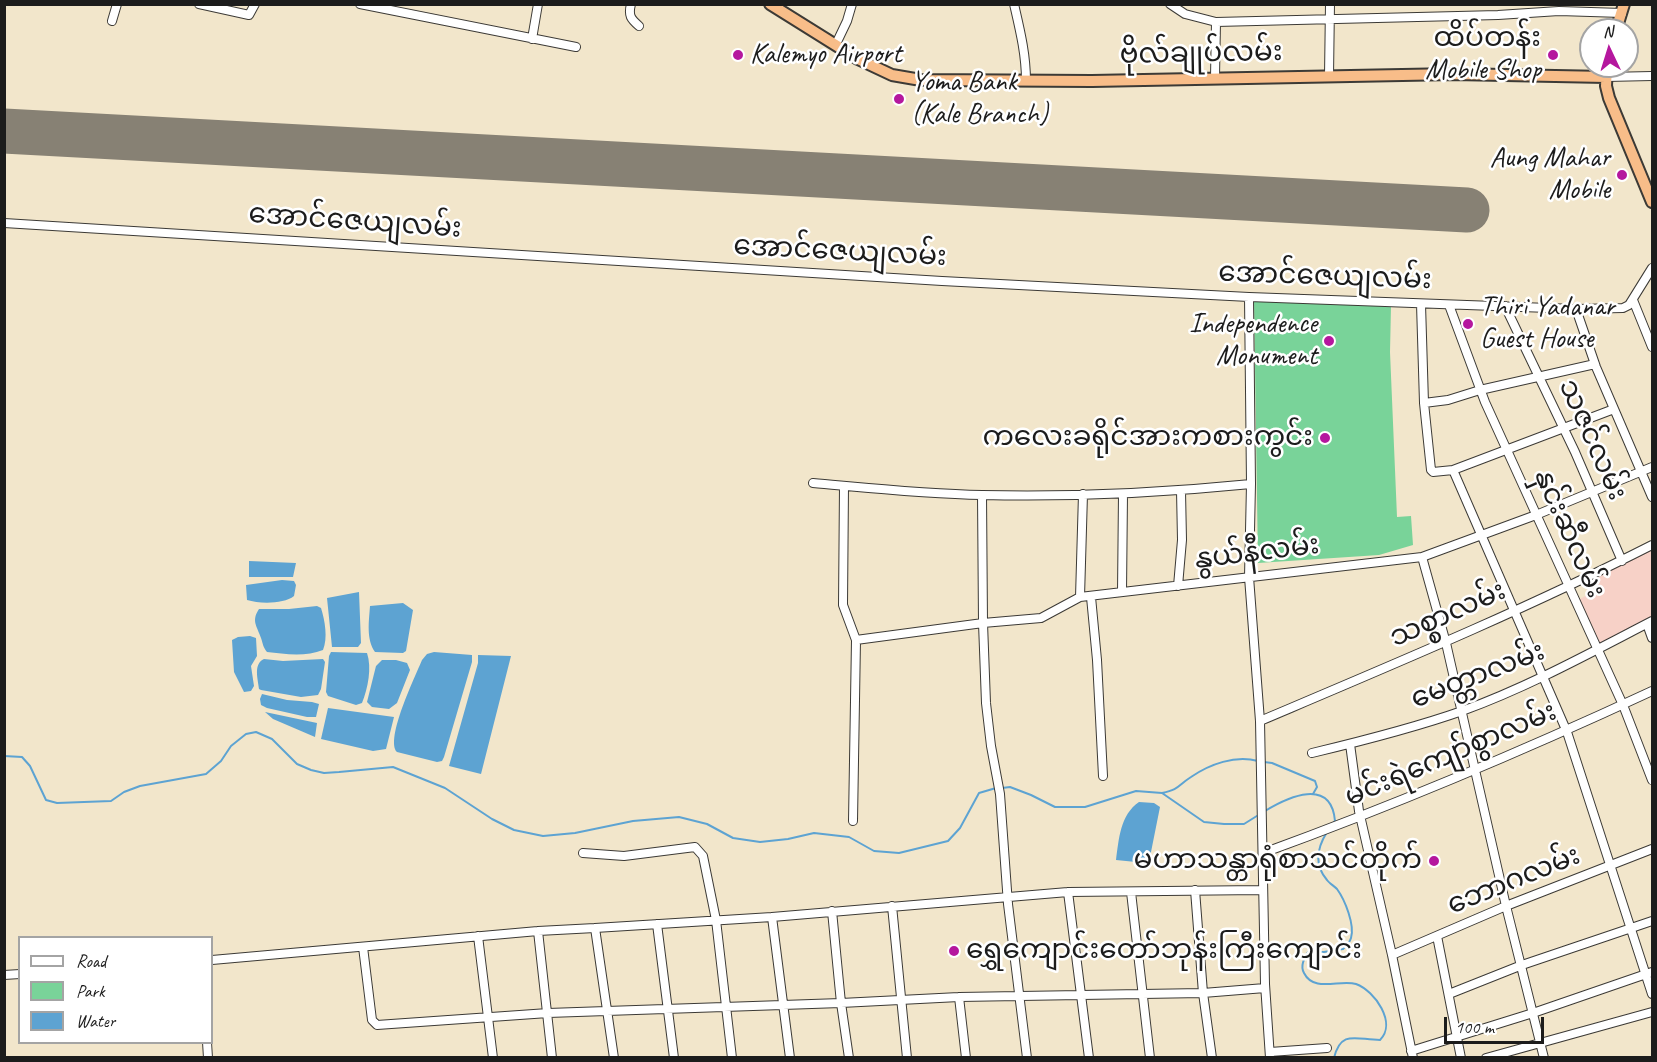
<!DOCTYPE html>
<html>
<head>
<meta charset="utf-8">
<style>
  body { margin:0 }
  #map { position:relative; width:1657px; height:1062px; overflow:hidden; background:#f2e6cb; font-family:Caveat,sans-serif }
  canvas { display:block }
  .frame { position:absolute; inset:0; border:6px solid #1c1c1c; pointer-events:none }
  .legend { position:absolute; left:18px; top:936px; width:195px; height:108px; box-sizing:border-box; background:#fff; border:2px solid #a4a4a4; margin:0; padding:8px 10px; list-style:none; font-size:18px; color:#1c1c1c }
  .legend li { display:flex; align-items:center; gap:12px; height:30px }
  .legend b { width:30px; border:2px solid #a4a4a4 }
  .north { position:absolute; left:1579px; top:18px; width:60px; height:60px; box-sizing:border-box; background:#fff; border:2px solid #a4a4a4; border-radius:50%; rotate:356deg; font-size:16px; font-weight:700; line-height:24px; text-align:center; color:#1c1c1c }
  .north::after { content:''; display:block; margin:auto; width:21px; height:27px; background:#b5179e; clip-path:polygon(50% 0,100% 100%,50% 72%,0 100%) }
  .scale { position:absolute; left:1444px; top:1017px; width:100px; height:27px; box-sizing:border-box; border:3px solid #1c1c1c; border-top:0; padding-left:8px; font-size:18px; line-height:21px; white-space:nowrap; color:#1c1c1c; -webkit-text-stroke:4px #fff; paint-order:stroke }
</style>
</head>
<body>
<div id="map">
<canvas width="1657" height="1062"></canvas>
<div class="frame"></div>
<ul class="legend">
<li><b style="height:8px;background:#fff"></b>Road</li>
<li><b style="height:16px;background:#79d399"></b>Park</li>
<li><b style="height:16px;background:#5da3d2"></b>Water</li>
</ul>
<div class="north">N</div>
<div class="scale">100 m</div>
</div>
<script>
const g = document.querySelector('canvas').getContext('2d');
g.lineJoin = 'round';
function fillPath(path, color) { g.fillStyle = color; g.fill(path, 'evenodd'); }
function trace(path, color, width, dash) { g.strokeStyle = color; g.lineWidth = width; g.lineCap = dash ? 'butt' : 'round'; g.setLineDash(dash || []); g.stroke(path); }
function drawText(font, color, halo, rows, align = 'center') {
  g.font = font + ' Caveat,"Noto Sans Myanmar",sans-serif'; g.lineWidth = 5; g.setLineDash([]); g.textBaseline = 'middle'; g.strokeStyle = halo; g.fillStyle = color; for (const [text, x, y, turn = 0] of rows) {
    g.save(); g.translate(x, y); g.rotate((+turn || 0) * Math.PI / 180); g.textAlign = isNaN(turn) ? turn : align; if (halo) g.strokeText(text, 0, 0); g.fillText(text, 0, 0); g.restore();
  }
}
fillPath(new Path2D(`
  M1652,549V618L1598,646L1578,600L1598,589L1595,577Z`), '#f7d1c7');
fillPath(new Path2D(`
  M1254,301L1391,306L1390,352L1397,517L1411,516L1413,545L1379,555L1258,563Z`), '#79d399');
fillPath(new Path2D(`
  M249,561L296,563L293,577H249Z
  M282,580L294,581L296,585L294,596C284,604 260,604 247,600L246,585Z
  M359,592L361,643L358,647H332L327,598Z
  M403,603L413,610L406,651L403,653L375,652C366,639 369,621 370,606Z
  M317,606L321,608C325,621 328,638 323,650C306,657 284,654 267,652C263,647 263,644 261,638C257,626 251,621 259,609H289Z
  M250,636L256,638L257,656L251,666L254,686L251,691L244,692L234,672L232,640L238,637Z
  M331,652L367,653C372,668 368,688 362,703L356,705L328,696L326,692L329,656Z
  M434,652L472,655V662L444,757L442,761L437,762L397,752C385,739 415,677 422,660L427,654Z
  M478,655L511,656L481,774L449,766L478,663Z
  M264,659L283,661L323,659L325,662L321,689L318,695L301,697L261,690L259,689C258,679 253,664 264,659Z
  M382,660H396L407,663L410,670L397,703L389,709L372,707L367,702L376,666Z
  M262,694L287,700L312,702L319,704L316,717H307L267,708L261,705L260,699Z
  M328,708L394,717L386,749L373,751L321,739Z
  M265,712L317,723L315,737L273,719Z
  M1139,802L1154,803L1160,807L1151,852L1146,863L1116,860C1119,839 1120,815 1139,802Z`), '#5da3d2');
trace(new Path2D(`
  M4,756L22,757L30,766L46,800L57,803L111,801L124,792L140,786L206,774L221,761L231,746L246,734L256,732L272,739L297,764L311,770L324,773L339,772L393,767L445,788L492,819L514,830L543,836L575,833L633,821L679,817L707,824L733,838L760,842L788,839L814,833L849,837L874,851L899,853L948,841L960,828L979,793L996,788
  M1264,762L1272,763L1315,781L1317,787L1313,794
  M1002,788L1010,787L1031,795L1055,807H1085L1136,791L1162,793L1204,822L1224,824H1244L1260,814
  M1162,793C1180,789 1177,786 1191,777C1210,764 1235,755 1258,761
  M1265,811C1288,797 1331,777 1335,821L1333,823
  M1327,832C1317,848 1314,865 1327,880C1329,883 1334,886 1337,889C1345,900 1355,925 1351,938C1350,942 1346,946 1343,949L1324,952H1308C1304,959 1300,966 1304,973C1314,993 1340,979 1356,984C1375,991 1397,1023 1380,1040C1357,1040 1341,1029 1334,1058`), '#5da3d2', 2);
trace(new Path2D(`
  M4,131L1467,210`), '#878174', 45);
const minor = new Path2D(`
  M199,4L249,15L255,4
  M360,4L576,47
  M631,4C628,16 631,19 639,26
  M1014,4C1020,30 1026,54 1026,81
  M1170,4L1185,14L1216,22L1498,15L1559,11L1622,13
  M112,21L117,4
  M532,39L538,4
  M836,44L847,21L852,4
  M1329,76L1330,4
  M1215,77L1216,22
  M1606,77L1652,76
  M4,223L942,281L1249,297L1576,309L1623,308L1629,305L1652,268
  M1249,297L1251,484L1249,577L1260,721L1265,984L1270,1058
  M1633,300L1652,347
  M1421,304L1424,403L1431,470L1433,472L1453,470L1614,409
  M1449,305L1485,402L1623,705L1652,780
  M1505,306L1575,452L1622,561
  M1576,309L1596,367L1652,497
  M1424,403L1448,400L1480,390L1595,364
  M1453,470L1567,732L1652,994
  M813,483C869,488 925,494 982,495C1072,497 1161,493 1251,484
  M844,486L843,605L856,640L853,821
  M982,495L983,623L986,703L991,746L1000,794L1008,904L1027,1058
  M1422,557L1446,643L1506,906L1544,1058
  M1178,586L1182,540L1181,491
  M1122,592L1123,494
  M1080,597L1083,494
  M1091,597L1097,660L1103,776
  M1647,624L1652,638
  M856,640L983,623L1041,618L1080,597L1422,557L1536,515L1652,467
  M1260,721C1392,665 1524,610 1652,545
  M1350,744L1359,811L1392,955L1413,1058
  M1312,753C1362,741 1414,728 1462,711C1528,687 1590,653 1652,621
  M583,853L624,856L695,847L703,856L716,920L732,1058
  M1263,853C1395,805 1525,750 1652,691
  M1195,890L1203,993L1212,1058
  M1068,892L1089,1058
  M1131,892L1150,1058
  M892,906L907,1058
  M832,911L841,1003L849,1058
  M772,917L790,1058
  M657,924L674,1058
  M538,931L552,1058
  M478,936L493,1058
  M1437,936L1461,1058
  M363,947L372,1020L377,1025L548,1013L841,1003L959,997L1203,993L1265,988
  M1392,955L1506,906L1652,849
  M212,960L538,931L595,928
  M4,975L20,974
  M1449,994L1522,965L1652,921
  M959,997L966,1058
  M207,1042L208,1058
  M1411,1051L1533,1013L1652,972
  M1270,1052L1327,1048
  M614,1058L595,928L772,917L1068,892L1262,890
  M1486,1058L1652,1012`);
const highway = new Path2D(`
  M770,4L858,59L892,75L921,80L1092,81L1454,74L1606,77
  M1616,30L1624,4
  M1607,66L1606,86L1609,98L1652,202`);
trace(minor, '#3c3a36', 10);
trace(highway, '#3c3a36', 14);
trace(minor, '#fff', 8);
trace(highway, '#f8bd89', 10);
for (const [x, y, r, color] of [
  [738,55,6,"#b5179e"],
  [1553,55,6,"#b5179e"],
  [899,99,6,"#b5179e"],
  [1622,175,6,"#b5179e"],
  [1468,324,6,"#b5179e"],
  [1329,341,6,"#b5179e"],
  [1325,438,6,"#b5179e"],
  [1434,861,6,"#b5179e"],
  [954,951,6,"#b5179e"]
]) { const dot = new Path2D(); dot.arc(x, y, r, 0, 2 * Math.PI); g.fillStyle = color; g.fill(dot); trace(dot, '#fff', 2); }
drawText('28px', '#1c1c1c', '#fff', [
  ["ထိပ်တန်း",1541,39],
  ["Mobile Shop",1541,71],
  ["Kalemyo Airport",750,55,"left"],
  ["Yoma Bank",911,83,"left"],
  ["(Kale Branch)",911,115,"left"],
  ["Aung Mahar",1610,159],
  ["Mobile",1610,191],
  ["Thiri Yadanar",1480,308,"left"],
  ["Guest House",1480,340,"left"],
  ["Independence",1317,325],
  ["Monument",1317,357],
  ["ကလေးခရိုင်အားကစားကွင်း",1313,438],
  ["မဟာသန္တာရုံစာသင်တိုက်",1422,861],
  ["ရွှေကျောင်းတော်ဘုန်းကြီးကျောင်း",966,951,"left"]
], 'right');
drawText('28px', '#1c1c1c', '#fff', [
  ["ဗိုလ်ချုပ်လမ်း",1201,54,-1],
  ["အောင်ဇေယျလမ်း",355,222,4],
  ["အောင်ဇေယျလမ်း",840,252,3],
  ["အောင်ဇေယျလမ်း",1325,277,2],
  ["သဇင်လမ်း",1592,440,66],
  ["နှင်းဆီလမ်း",1569,534,66],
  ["နွယ်နီလမ်း",1257,553,-7],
  ["သစ္စာလမ်း",1448,615,-24],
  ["မေတ္တာလမ်း",1478,676,-21],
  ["မင်းရဲကျော်စွာလမ်း",1451,755,-23],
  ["ဘောဂလမ်း",1514,881,-22]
]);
</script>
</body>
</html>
